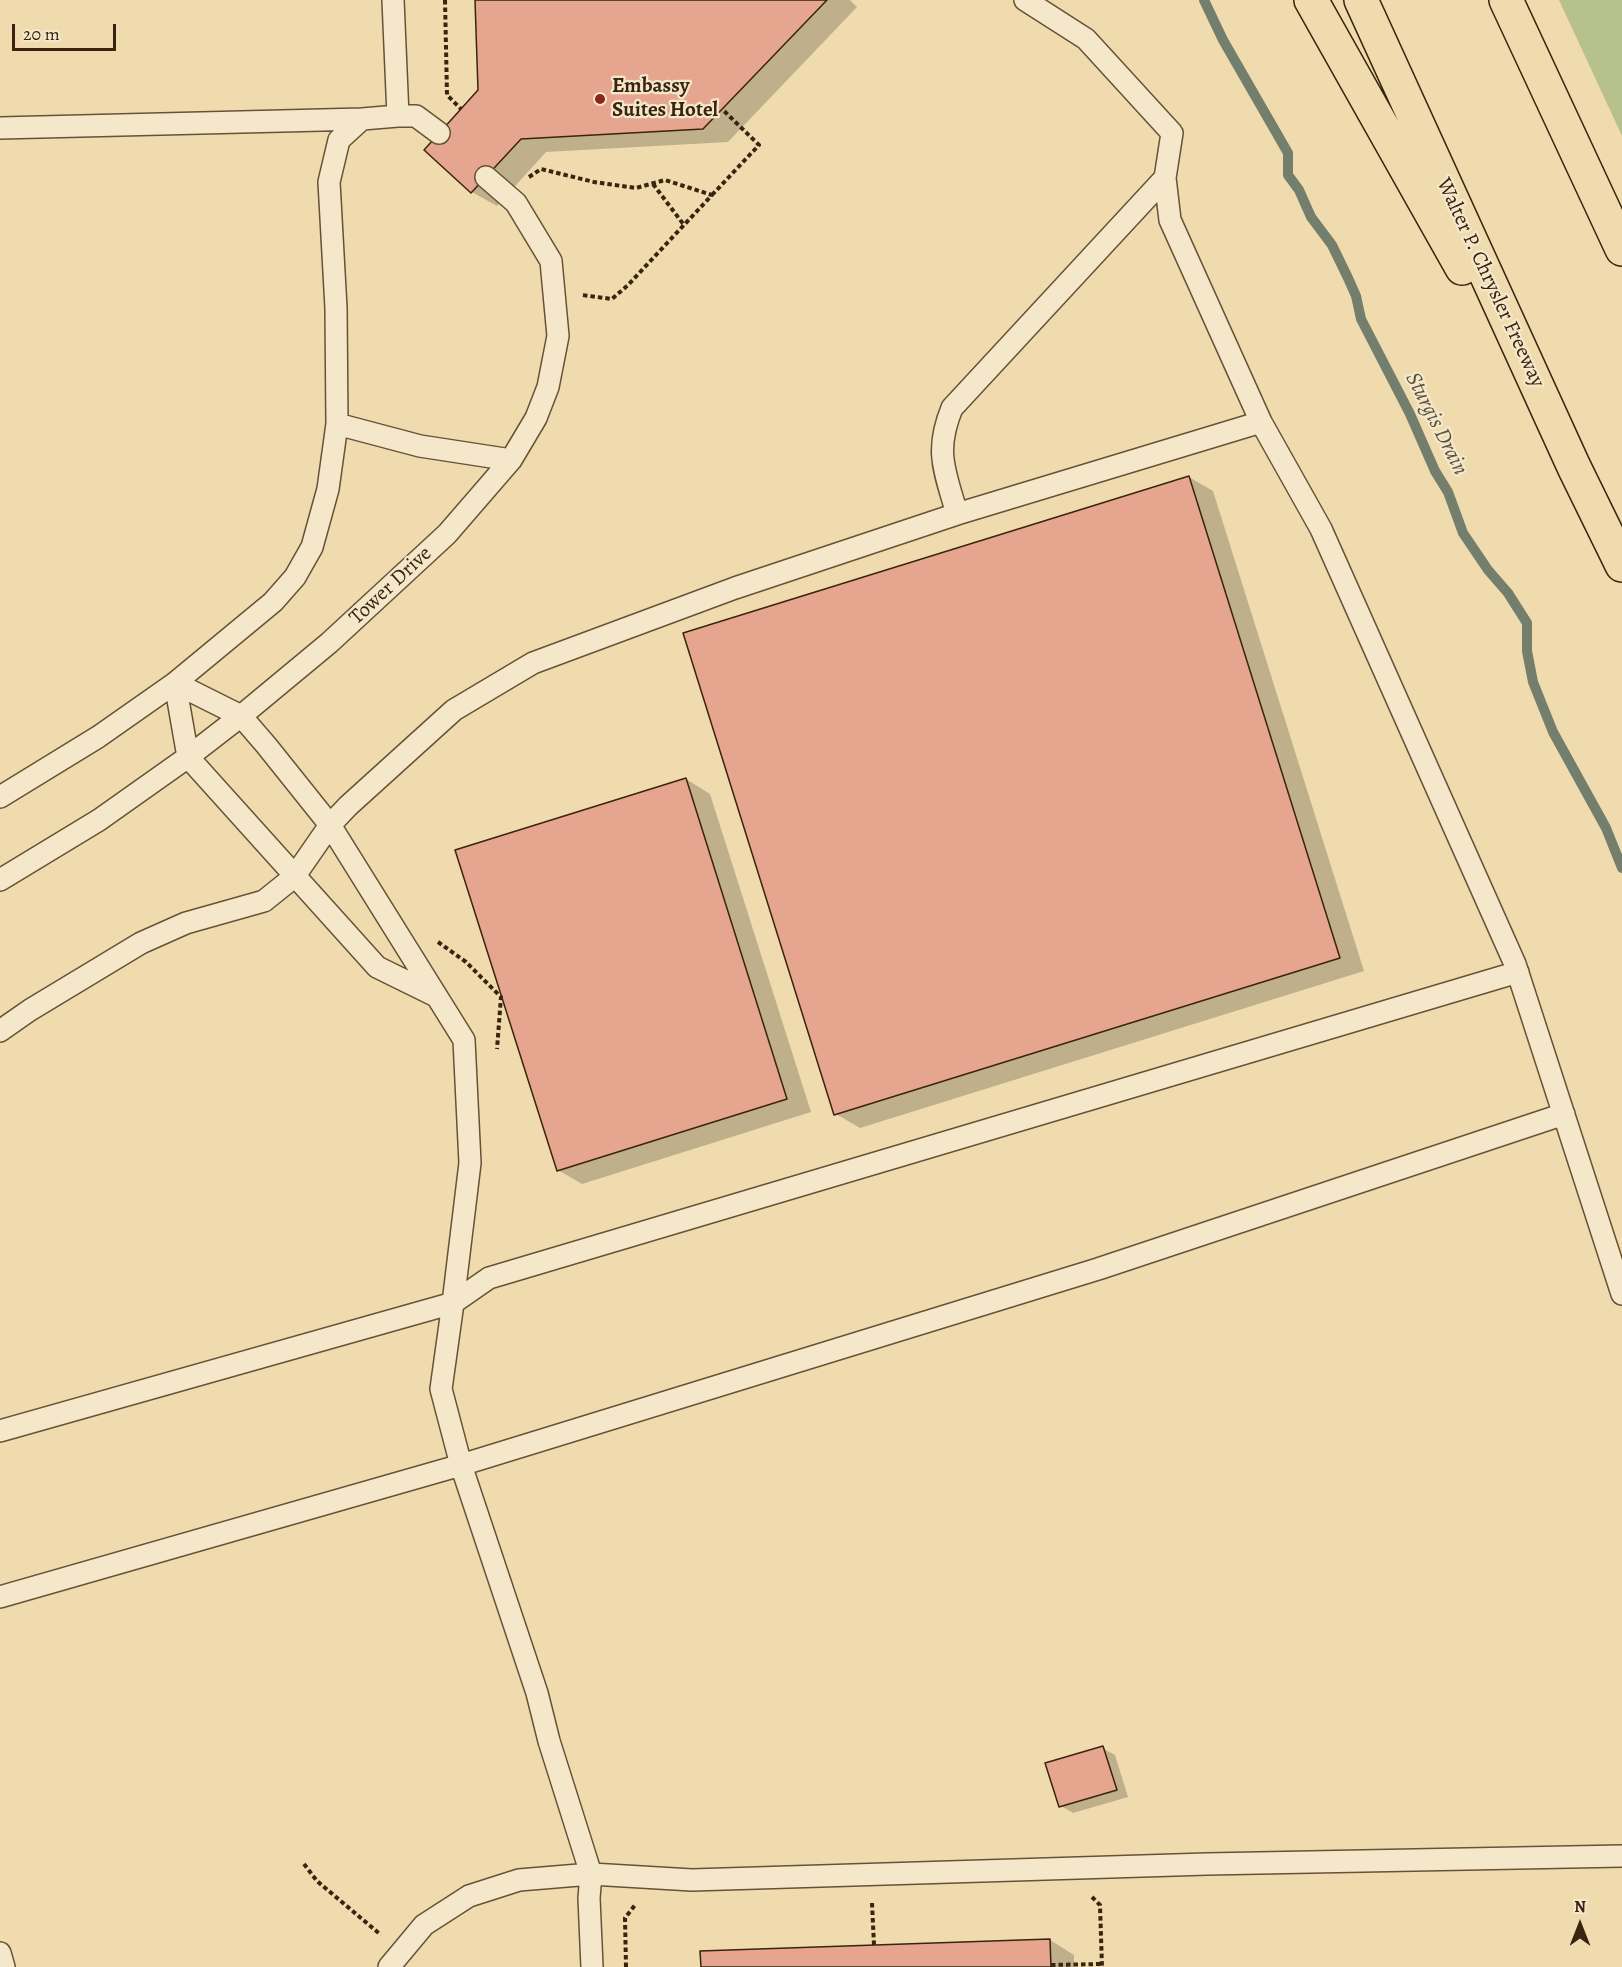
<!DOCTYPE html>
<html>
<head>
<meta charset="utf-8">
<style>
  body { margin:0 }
  #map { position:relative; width:1622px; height:1967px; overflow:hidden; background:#efdbae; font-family:Alegreya,serif }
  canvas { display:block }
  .north { position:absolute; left:1550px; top:1895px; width:60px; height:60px; -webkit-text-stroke:4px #f5e8ca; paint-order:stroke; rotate:0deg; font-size:16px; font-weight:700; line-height:24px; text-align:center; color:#3a230f }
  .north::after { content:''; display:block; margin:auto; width:21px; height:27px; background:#3a230f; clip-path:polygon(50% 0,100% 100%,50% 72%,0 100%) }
  .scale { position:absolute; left:12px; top:24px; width:104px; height:27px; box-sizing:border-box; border:3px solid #3a230f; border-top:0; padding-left:8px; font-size:18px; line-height:21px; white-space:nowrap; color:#3a230f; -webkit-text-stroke:4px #f5e8ca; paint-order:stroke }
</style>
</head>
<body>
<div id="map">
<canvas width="1622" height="1967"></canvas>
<div class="north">N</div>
<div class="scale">20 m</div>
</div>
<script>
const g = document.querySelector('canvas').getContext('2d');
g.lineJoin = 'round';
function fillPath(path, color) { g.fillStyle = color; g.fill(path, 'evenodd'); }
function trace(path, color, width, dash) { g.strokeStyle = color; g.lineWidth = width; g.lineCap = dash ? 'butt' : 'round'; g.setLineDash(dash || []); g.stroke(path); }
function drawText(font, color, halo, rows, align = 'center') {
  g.font = font + ' Alegreya,serif'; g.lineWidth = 4.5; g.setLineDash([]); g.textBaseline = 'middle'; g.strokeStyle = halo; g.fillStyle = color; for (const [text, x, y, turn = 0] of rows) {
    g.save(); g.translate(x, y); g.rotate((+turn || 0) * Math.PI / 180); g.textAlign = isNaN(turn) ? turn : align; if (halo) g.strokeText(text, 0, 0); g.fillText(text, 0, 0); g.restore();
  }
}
fillPath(new Path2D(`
  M1559,0H1622V136Z`), '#b6c18c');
fillPath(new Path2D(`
  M477,0H850L857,7L728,142L546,152L497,206L472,192L426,149L480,91Z
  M1189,477L1213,491L1364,971L860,1128L836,1114Z
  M686,779L710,794L811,1112L582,1184L558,1170Z
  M1102,1748L1115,1755L1128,1797L1073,1813L1061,1806Z
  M1050,1940L1074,1955V1967H702Z`), '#0003');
trace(new Path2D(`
  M1204,0L1223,40L1288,153V175L1299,190L1311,217L1332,245L1348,278L1356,296L1361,319L1410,414L1435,471L1448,492L1463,533L1488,570L1508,593L1527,623V651L1533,682L1553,732L1606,828L1622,868`), '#747e6d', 10);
const building = new Path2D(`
  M475,0H827L703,129L521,139L471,193L424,150L478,90Z
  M1189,476L1340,958L834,1115L683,633Z
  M686,778L787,1099L557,1171L455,850Z
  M1103,1746L1117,1790L1059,1807L1045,1763Z
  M1050,1939L1051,1967H701L700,1951Z`);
fillPath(building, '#e5a58f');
trace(building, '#3a230f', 1.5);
const service = new Path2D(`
  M393,0L398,116
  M0,128L362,119
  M1261,422L1321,529L1515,964L1622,1294
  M337,424L420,446L511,460
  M957,514C945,471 934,452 952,408L1165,178
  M0,797L98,737L175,683L273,602L295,577L312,547L328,489L337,424L336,308L329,182L339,140L362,119L398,116H416L439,133
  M0,880L99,820L188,757L241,716L329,643L447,534L511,460L536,418L548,387L558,336L551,261L516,203L486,177
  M0,1031L30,1010L141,943L186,923L264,901L294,877L330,825L348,806L454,710L533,663L735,588L957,514L1261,422L1170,220L1165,178L1172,133L1086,39L1025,0
  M0,1431L453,1303L470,1163L464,1040L330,825L266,745L241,716L175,683L188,757L377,967L436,996
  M0,1597L461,1465L1098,1269L1564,1114
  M0,1953L4,1967
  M389,1967L424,1925L469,1896L519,1880L591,1874L692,1880L1207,1864L1622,1856
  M592,1967L589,1898L591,1874L549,1741L537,1693L461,1465L441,1389L453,1303L489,1278L1518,972`);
const motorway = new Path2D(`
  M1311,0L1462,268
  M1361,0L1574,467L1622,565
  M1506,0L1622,249`);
trace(service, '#675137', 24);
trace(motorway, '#3a230f', 36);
trace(new Path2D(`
  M445,0L447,95L461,109
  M529,177L541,169L594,182L636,188L665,180L712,195L628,285L612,299L582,295
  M653,184L684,225
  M712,195L759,145L722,109
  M438,942L466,962L501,997L497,1049
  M304,1864L317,1881L381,1935
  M1092,1897L1100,1905L1102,1967
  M872,1903L874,1945
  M1051,1965L1102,1964
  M626,1967L625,1918L635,1905`), '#3a230f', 4, [4.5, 3]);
trace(service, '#f5e8ca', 21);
trace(motorway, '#efdbae', 33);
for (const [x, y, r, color] of [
  [600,99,6,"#8f2418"]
]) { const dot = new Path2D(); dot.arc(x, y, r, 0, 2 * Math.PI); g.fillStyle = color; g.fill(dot); trace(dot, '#f5e8ca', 2); }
drawText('bold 21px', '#3a230f', '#f5e8ca', [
  ["Embassy",612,87],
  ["Suites Hotel",612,111]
], 'left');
drawText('21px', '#3a230f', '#f5e8ca', [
  ["Walter P. Chrysler Freeway",1490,283,65],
  ["Tower Drive",391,586,-43]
]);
drawText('italic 22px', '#57513e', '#f5e8ca', [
  ["Sturgis Drain",1436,424,63]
]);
</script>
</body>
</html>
